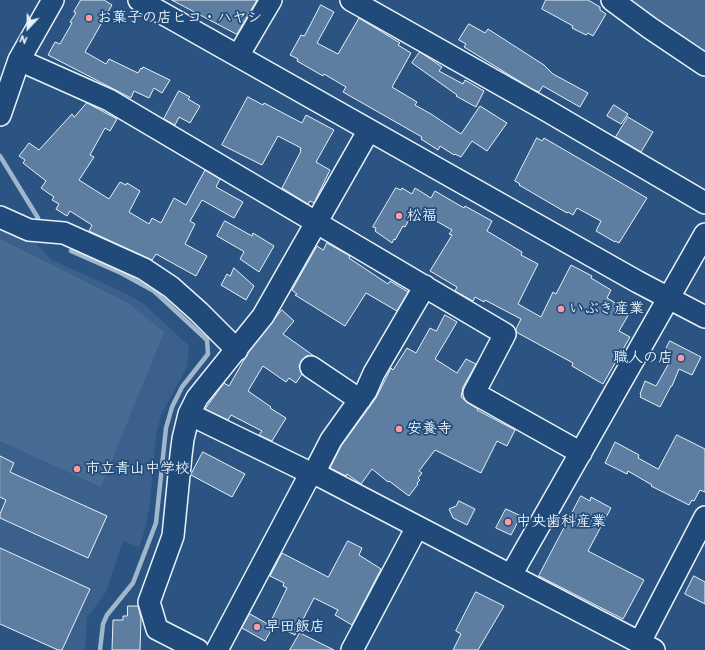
<!DOCTYPE html>
<html>
<head>
<meta charset="utf-8">
<style>
  body { margin:0 }
  #map { position:relative; width:705px; height:650px; overflow:hidden; background:#2b5482; font-family:Itim,sans-serif }
  canvas { display:block }
  .north { position:absolute; left:8px; top:8px; width:40px; height:40px; -webkit-text-stroke:3px #1f4a7a; paint-order:stroke; rotate:202deg; font-size:11px; font-weight:700; line-height:16px; text-align:center; color:#e8f1f8 }
  .north::after { content:''; display:block; margin:auto; width:14px; height:18px; background:#e8f1f8; clip-path:polygon(50% 0,100% 100%,50% 72%,0 100%) }
</style>
</head>
<body>
<div id="map">
<canvas width="705" height="650"></canvas>
<div class="north">N</div>
</div>
<script>
const g = document.querySelector('canvas').getContext('2d');
g.lineJoin = 'round';
function fillPath(path, color) { g.fillStyle = color; g.fill(path, 'evenodd'); }
function trace(path, color, width, dash) { g.strokeStyle = color; g.lineWidth = width; g.lineCap = dash ? 'butt' : 'round'; g.setLineDash(dash || []); g.stroke(path); }
function drawText(font, color, halo, rows, align = 'center') {
  g.font = font + ' Itim,"Klee One",sans-serif'; g.lineWidth = 3.5; g.setLineDash([]); g.textBaseline = 'middle'; g.strokeStyle = halo; g.fillStyle = color; for (const [text, x, y, turn = 0] of rows) {
    g.save(); g.translate(x, y); g.rotate((+turn || 0) * Math.PI / 180); g.textAlign = isNaN(turn) ? turn : align; if (halo) g.strokeText(text, 0, 0); g.fillText(text, 0, 0); g.restore();
  }
}
fillPath(new Path2D(`
  M0,228L36,244L52,260L127,294L144,304L189,346L187,367L161,415L156,435L150,503L146,526L139,547L123,541L106,592L87,618L85,650H57L0,624Z`), '#3a608b');
fillPath(new Path2D(`
  M626,0H705V55Z
  M0,239L128,303L164,332L101,487L0,441Z`), '#476b93');
trace(new Path2D(`
  M0,156L38,218
  M71,251L121,273L154,291L207,340L208,354L182,387L172,407L166,428L156,523L133,583L107,615L103,624L100,650`), '#a0b6cb', 4.5);
const building = new Path2D(`
  M81,0H104L112,5L85,52L106,64L109,59L138,73L141,68L142,69L143,67L170,80L162,93L154,88L149,98L134,91L131,98L48,55L55,42L60,44L72,23L70,22L76,13L74,12Z
  M172,0H257L237,34Z
  M546,0H588L600,7V10L606,14L593,36L588,33L586,35L572,28L573,26L542,9Z
  M321,5L334,12L317,43L338,54L359,18L400,43L398,45L411,53L392,87L417,102L415,105L431,114L461,134L480,106L507,123L487,151L472,141L461,157L455,154L454,155L440,146L438,150L421,139L422,137L343,92L346,87L324,74L323,76L297,61L298,59L290,55L301,35L304,36Z
  M469,24L485,33L488,29L544,65L553,74L588,93L580,107L543,86L539,92L532,89L464,47L466,44L459,40Z
  M420,52L442,67L439,71L463,84L465,80L484,91L476,107L456,96L457,95L412,63Z
  M179,91L190,97L188,99L200,106L190,123L179,117L175,125L164,119Z
  M248,97L263,105L264,103L302,123L306,115L334,130L316,162L330,170L314,203L310,201L308,204L282,188L301,151L300,150L301,148L278,136L262,165L222,145Z
  M87,103L117,119L110,131L105,128L90,155L94,157L79,180L109,199L120,182L126,185L127,183L140,191L129,212L149,224L152,218L161,223L174,198L186,205L205,170L220,179L216,187L243,202L234,218L202,200L190,221L195,224L185,244L207,256L196,276L156,254L152,260L89,231L92,225L70,211L67,216L56,209L59,204L52,200L54,197L41,188L46,181L23,163L25,160L19,156L29,143L39,150L72,114L74,117Z
  M614,105L628,114L621,124L607,116Z
  M628,117L653,132L641,152L616,137Z
  M537,138L542,141L544,138L647,198L619,243L615,241V242L596,231L601,221L577,208L573,215L568,212L567,213L519,185L520,184L515,181Z
  M396,188L401,190L402,188L412,194L415,188L431,198L435,191L464,208L465,206L492,221L487,231L522,252L521,255L538,264L518,304L541,317L553,292L556,294L571,265L592,276L591,278L611,290L607,298L624,308L623,310L629,314L619,331L630,337L603,384L572,366L573,363L516,332V329L521,319L485,300L484,302L475,297L473,301L455,291L457,287L430,271L452,235L449,234L452,230L415,209L405,227L403,226L395,240L394,239L392,243L375,231L376,228L373,227Z
  M225,221L252,236L253,233L274,246L259,272L240,259L244,252L243,251L217,236Z
  M327,243L350,256L349,258L388,284L390,281L408,292L397,311L366,293L345,326L295,295L297,294L292,290L317,246L323,250Z
  M234,268L254,286L246,300L221,285L227,274L230,276Z
  M282,310L294,321L283,334L314,356H306L301,361L299,367L302,374L296,383L289,378L286,382L263,366L248,391L271,407L270,408L286,418L272,441L259,435L262,431L231,415L228,420L205,409L224,383L229,386L248,353Z
  M445,315L457,322L435,359L457,373L466,359L476,364L463,387L461,397L468,403L478,409L477,410L515,430L507,446L497,441L481,473L435,450L419,471L422,473L418,478L420,480L417,483L418,484L409,496L389,481L388,482L372,469L361,484L347,474L346,476L330,468L341,446L376,398L391,368L393,370L407,348L416,353L430,328L436,331Z
  M670,341L701,357L692,375L679,369L672,386H671L660,407L640,397L641,395L640,394L645,381L656,386L669,363L661,359Z
  M677,435L705,449V492L700,490L694,501L692,500L689,505L651,486L652,485L628,471L627,474L605,463L615,442L639,455L638,458L658,469Z
  M203,452L245,474L232,497L191,475Z
  M0,456L14,463L10,472L107,516L88,558L0,518V514L6,500L0,497Z
  M581,496L590,501L591,497L611,508L588,551L644,580L623,619L539,576Z
  M459,501L475,509L467,525L453,518L449,509L456,506Z
  M506,509L521,516L511,535L496,528Z
  M348,541L362,548L359,555L381,569L352,625L335,615L338,610L314,598L295,635L270,623L287,588L283,586L284,583L270,576L282,553L328,577Z
  M0,548L90,589L62,650H58L0,624Z
  M694,576L705,582V604L685,594Z
  M476,592L504,606L478,650H453L461,634L456,631Z
  M128,606H138L141,618L140,650H112L113,620H123V616H127Z
  M250,614L273,627L265,641L242,628Z
  M300,633L334,650H290Z`);
fillPath(building, '#5d7da1');
trace(building, '#e8f1f8', 1);
const minor = new Path2D(`
  M139,0L638,282L705,317
  M351,0L546,110L705,203
  M612,0L650,28L705,65
  M238,56L271,0
  M19,60L109,100L505,334L474,393L581,453
  M0,115L19,60L53,0
  M0,217L29,230L64,233L144,269L171,287L199,312L237,350
  M311,367L360,400
  M189,414L302,469L313,475L320,476L654,650
  M511,575L705,234
  M640,642L705,517
  M198,650L157,629L149,602L173,536L181,455L183,439L189,414L197,398L263,316L369,130
  M217,650L307,480L313,475L331,440L366,391L374,373L425,286
  M352,650L417,527`);
trace(minor, '#e8f1f8', 24);
trace(minor, '#1f4a7a', 21);
for (const [x, y, r, color] of [
  [89,18,4,"#ff9aa2"],
  [399,216,4,"#ff9aa2"],
  [561,309,4,"#ff9aa2"],
  [681,358,4,"#ff9aa2"],
  [399,429,4,"#ff9aa2"],
  [77,469,4,"#ff9aa2"],
  [508,522,4,"#ff9aa2"],
  [257,627,4,"#ff9aa2"]
]) { const dot = new Path2D(); dot.arc(x, y, r, 0, 2 * Math.PI); g.fillStyle = color; g.fill(dot); trace(dot, '#1f4a7a', 1.5); }
drawText('bold 15px', '#e8f1f8', '#1f4a7a', [
  ["お菓子の店ヒコ・ハヤシ",97,18],
  ["松福",407,216],
  ["いぶき産業",569,309],
  ["職人の店",673,358,"right"],
  ["安養寺",407,429],
  ["市立青山中学校",85,469],
  ["中央歯科産業",516,522],
  ["早田飯店",265,627]
], 'left');
</script>
</body>
</html>
